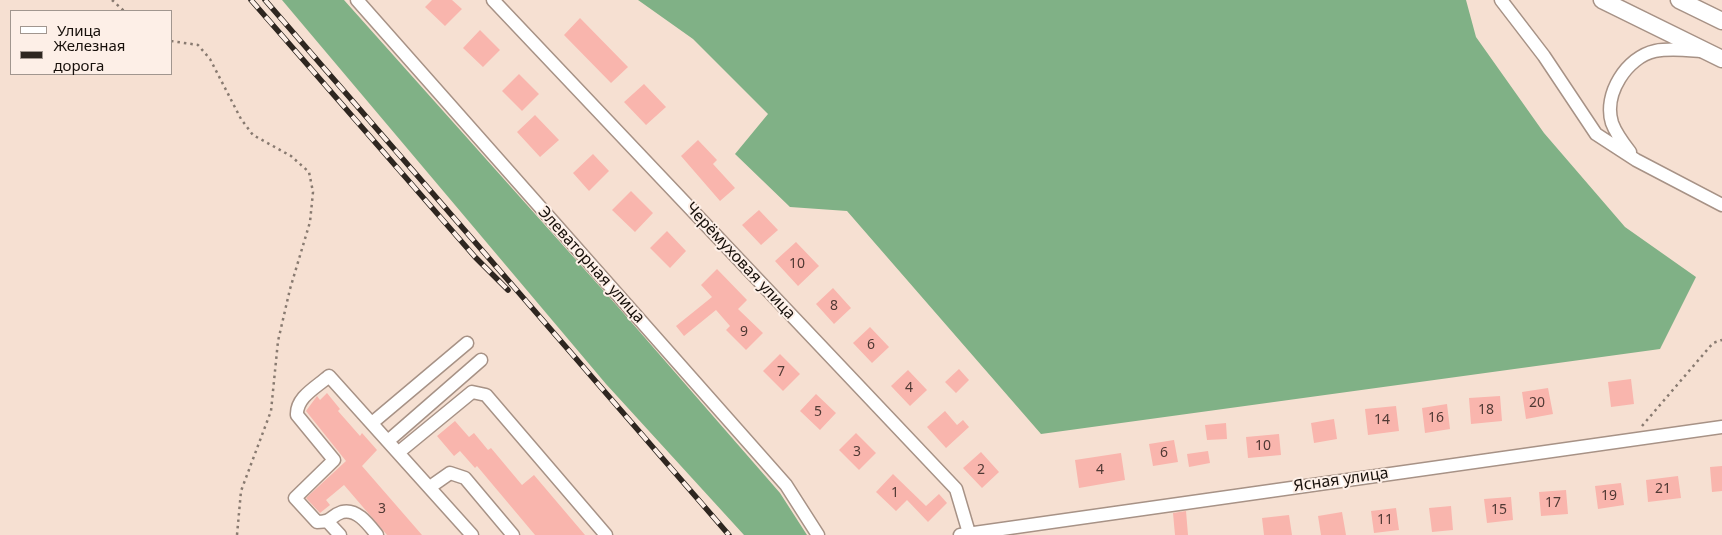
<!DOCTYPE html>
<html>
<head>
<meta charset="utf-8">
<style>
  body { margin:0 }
  #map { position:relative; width:1722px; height:535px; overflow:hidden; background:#f6e0d2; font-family:"Noto Sans",sans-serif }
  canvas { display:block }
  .legend { position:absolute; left:10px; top:10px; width:162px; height:65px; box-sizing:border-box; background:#fdefe7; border:1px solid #a1968f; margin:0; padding:6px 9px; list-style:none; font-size:15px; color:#17100b }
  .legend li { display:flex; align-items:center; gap:10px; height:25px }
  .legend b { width:25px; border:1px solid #a1968f }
</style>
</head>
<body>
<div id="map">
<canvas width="1722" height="535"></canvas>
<ul class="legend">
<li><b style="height:6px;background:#fff"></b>Улица</li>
<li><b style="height:6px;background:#2e2620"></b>Железная дорога</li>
</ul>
</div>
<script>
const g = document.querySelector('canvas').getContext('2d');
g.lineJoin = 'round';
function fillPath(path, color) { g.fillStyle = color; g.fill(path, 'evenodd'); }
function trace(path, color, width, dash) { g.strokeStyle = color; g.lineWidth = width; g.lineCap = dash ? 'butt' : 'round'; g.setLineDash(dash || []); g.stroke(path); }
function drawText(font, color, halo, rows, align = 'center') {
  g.font = font + ' "Noto Sans",sans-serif'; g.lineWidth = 4; g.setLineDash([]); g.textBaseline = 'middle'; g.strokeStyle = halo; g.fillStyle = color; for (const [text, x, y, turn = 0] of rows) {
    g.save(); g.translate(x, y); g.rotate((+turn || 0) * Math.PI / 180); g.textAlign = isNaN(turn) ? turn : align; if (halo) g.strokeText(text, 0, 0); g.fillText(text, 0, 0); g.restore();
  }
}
fillPath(new Path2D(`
  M282,0H344L619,308L780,493L807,535H744L606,384Z
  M638,0H1466L1476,37L1544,133L1625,227L1696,277L1660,349L1041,434L847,211L790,207L735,154L768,114L693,39Z`), '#80b186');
fillPath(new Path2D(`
  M432,0H452L462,9L445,26L425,7Z
  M580,18L628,67L611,83L564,35Z
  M480,30L500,50L483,67L463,48Z
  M519,74L539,94L522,111L502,91Z
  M644,84L666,107L646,125L624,102Z
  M535,115L559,140L540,157L517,132Z
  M698,140L717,160L713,164L735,188L720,201L681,156Z
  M593,154L609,171L589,191L573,173Z
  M631,191L653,213L635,232L612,210Z
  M759,210L778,230L761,245L742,225Z
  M667,231L686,251L670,268L650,248Z
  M796,242L819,266L798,286L775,261Z
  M717,269L747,300L738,309L763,333L746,350L726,330L730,326L716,310L684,336L676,326L712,297L701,285Z
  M833,288L851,308L834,324L816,304Z
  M870,327L889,347L872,363L853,343Z
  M780,354L800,374L783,391L763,371Z
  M959,369L969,380L956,393L945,382Z
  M908,370L927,390L910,406L891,386Z
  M1631,379L1634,404L1611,407L1608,382Z
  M1548,388L1553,414L1526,419L1522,392Z
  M327,393L340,409L338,411L360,436L362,433L377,450L362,466L422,535H387L344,485L326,500L330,505L320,513L306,498L346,461L306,411L317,396L320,400Z
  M816,394L836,413L820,430L800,411Z
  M1500,396L1502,421L1471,424L1469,398Z
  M1447,404L1450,429L1425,433L1422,408Z
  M1396,406L1399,431L1368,435L1365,409Z
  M945,411L957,425L963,420L969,427L946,448L927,427Z
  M1334,419L1337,439L1314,443L1311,423Z
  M455,421L469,437L474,433L488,450L491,448L522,485L534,475L585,535H535L477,466L475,468L460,451L454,456L437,436Z
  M1226,423L1227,439L1207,440L1205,425Z
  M856,433L876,453L859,470L839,450Z
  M1279,434L1281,455L1248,458L1246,437Z
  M1174,440L1178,462L1153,466L1149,444Z
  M1208,451L1210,463L1189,467L1187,454Z
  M981,452L999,472L982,488L963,468Z
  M1121,453L1125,480L1079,488L1075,460Z
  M1722,466V491L1712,492L1710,467Z
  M893,474L926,506L939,494L947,503L928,522L907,500L896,511L876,492Z
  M1678,476L1681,498L1648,502L1646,480Z
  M1621,483L1624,505L1598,509L1595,486Z
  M1566,490L1568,514L1541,516L1539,492Z
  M1511,497L1513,520L1487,523L1484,499Z
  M1451,506L1453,530L1432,532L1429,508Z
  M1396,508L1399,530L1374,533L1371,511Z
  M1186,511L1188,535H1175L1173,513Z
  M1342,512L1346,535H1321L1318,516Z
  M1289,515L1292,535H1264L1262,518Z`), '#f9b5ad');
const minor = new Path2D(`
  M357,0L786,485L818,535
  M493,0L956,489L969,533
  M1501,0L1544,56L1596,134L1636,160L1722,205
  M1630,152C1623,143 1616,134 1612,123C1603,94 1627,57 1655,51C1670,48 1686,50 1701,51
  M372,423L467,343
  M388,441L481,360
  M399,452L472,392L486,395L606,535
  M430,487L450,473L465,478L513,535
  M328,522L340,535
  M377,535C369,525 357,508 342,512C330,516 333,522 317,522L295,498L334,460L297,415C296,397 317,387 329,376L472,535
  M960,535L1722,427`);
const major = new Path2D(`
  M1602,0L1722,59
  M1679,0L1722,21`);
trace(minor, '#a79286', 15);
trace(major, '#a79286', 19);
trace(new Path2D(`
  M112,0L124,11
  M171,41L198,45L210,59L241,119L253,135L291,156L309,172L313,192L310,222L290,289L278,341L271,411L241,491L237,535
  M1642,426L1713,343L1722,340`), '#887a70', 2.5, [2.5, 4]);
trace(minor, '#fff', 12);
trace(major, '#fff', 16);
const rail = new Path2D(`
  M251,0L475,257L508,290
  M265,0L729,535`);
trace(rail, '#2e2620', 5.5);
trace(rail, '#fdefe7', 4, [11]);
drawText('14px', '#503934', null, [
  ["10",797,264],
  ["8",834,306],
  ["9",744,332],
  ["6",871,345],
  ["7",781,372],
  ["4",909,388],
  ["20",1537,403],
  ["18",1486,410],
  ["5",818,412],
  ["16",1436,418],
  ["14",1382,420],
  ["10",1263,446],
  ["3",857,452],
  ["6",1164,453],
  ["2",981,470],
  ["4",1100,470],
  ["21",1663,489],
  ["1",895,493],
  ["19",1609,496],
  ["17",1553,503],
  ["3",382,509],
  ["15",1499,510],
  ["11",1385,520]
]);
drawText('16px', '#17100b', '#fdefe7', [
  ["Черёмуховая улица",740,261,47],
  ["Элеваторная улица",591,265,48],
  ["Ясная улица",1341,480,-8]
]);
</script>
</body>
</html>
